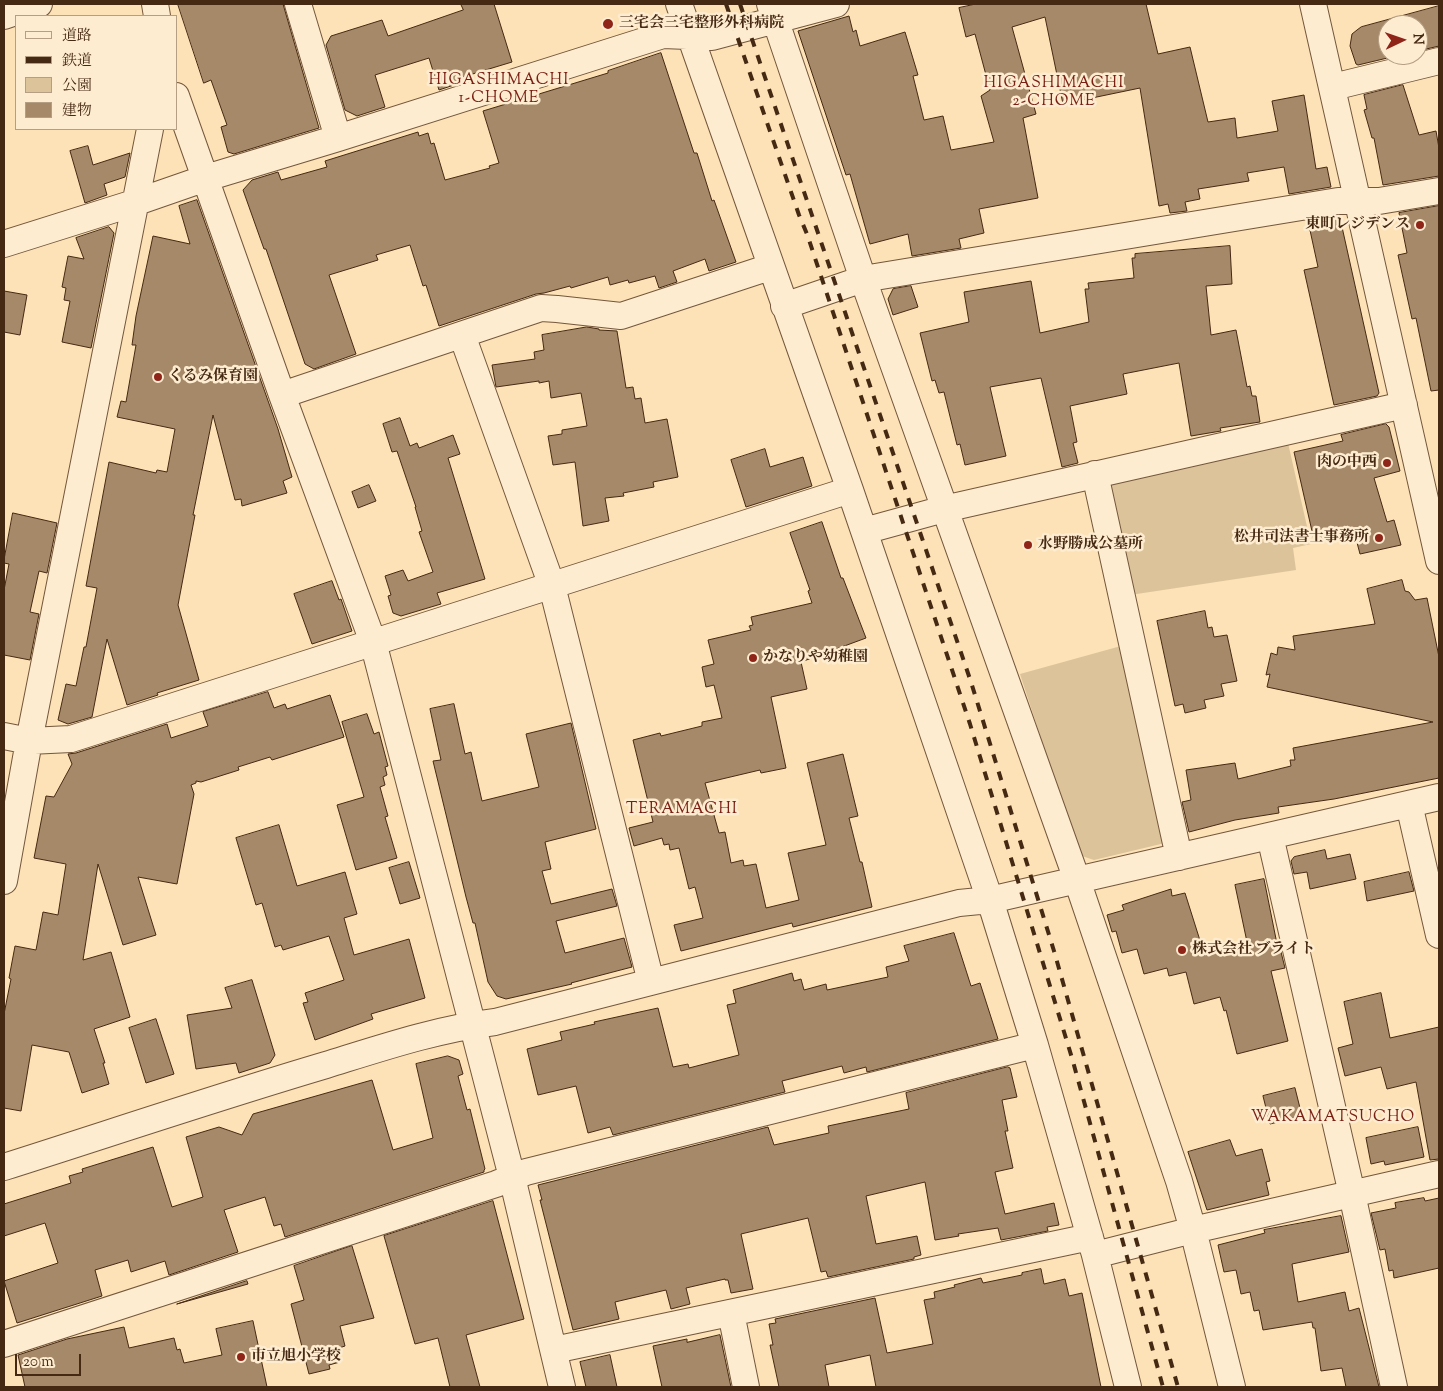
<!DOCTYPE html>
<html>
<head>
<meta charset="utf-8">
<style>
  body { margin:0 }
  #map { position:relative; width:1443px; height:1391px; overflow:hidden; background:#fce2b6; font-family:"Sorts Mill Goudy","Noto Serif JP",serif }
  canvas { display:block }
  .frame { position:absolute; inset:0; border:5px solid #462913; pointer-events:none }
  .legend { position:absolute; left:15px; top:15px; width:162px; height:115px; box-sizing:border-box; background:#fdecd0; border:1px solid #b49e84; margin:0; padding:6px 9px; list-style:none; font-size:15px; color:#462913 }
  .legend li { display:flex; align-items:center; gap:10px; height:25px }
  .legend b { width:25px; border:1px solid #b49e84 }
  .north { position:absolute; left:1378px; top:15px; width:50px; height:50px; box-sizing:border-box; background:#fdecd0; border:1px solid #b49e84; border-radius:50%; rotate:87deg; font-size:14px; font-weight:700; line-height:20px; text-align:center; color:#462913 }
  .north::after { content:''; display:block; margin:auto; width:18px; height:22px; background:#8f2418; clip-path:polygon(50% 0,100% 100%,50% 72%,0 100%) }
  .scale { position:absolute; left:15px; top:1354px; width:66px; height:22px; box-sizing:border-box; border:2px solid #462913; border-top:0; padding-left:6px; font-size:15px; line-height:18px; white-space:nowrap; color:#462913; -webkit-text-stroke:4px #fdecd0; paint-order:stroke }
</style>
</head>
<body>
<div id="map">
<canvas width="1443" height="1391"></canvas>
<div class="frame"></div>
<ul class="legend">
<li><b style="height:6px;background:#fdecd0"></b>道路</li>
<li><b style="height:6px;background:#462913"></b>鉄道</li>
<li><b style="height:14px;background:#ddc39a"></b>公園</li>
<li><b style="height:14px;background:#a58968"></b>建物</li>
</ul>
<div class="north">N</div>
<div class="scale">20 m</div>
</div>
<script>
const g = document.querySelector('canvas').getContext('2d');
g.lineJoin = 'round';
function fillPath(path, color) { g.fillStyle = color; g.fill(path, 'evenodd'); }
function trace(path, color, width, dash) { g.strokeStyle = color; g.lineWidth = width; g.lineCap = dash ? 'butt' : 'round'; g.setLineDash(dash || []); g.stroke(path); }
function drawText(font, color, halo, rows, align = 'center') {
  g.font = font + ' "Sorts Mill Goudy","Noto Serif JP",serif'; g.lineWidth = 5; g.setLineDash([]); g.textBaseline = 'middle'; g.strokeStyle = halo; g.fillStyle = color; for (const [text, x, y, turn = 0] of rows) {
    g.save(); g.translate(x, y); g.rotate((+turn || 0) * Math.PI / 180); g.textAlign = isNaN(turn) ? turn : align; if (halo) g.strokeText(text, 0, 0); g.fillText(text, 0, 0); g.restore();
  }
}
fillPath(new Path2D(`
  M1288,443L1311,544L1293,548L1296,570L1130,595L1109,482Z
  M1121,646L1165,843L1094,860L1079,855L1020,674Z`), '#ddc39a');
const building = new Path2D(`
  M178,4H283L319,128L234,154L228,152L221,127L227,125L211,80L204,83Z
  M461,4H494L512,62L456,79L457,84L439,90L429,58L375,75L385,107L357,116L345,110L326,45L331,36L382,20L388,36L463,10Z
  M976,4H1146L1158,54L1190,47L1208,122L1235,118L1237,138L1278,131L1272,101L1304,95L1316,169L1327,167L1331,187L1289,194L1284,167L1247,173L1249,181L1198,189L1200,199L1185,202L1187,211L1170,213L1168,204L1159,206L1140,88L1063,104L1045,17L1012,27L1036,114L1023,118L1038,198L979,209L984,233L959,239L961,248L912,256L908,234L870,244L850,174L846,175L798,31L849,16L853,32L856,30L860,46L905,32L918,75L913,76L924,120L943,116L951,150L994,142L981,96L990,90L975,34L966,37L959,8Z
  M1439,6V46L1418,51V25H1388V55H1400L1358,65L1356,64L1350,46L1352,34L1357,30L1361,27Z
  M661,53L694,153H697L712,201L714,200L736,262L709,271L705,259L673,271L677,282L659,288L655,276L629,283L628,280L610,285L608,277L571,288L570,286L544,293L536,294L439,326L426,285L423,286L410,245L376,255L378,260L329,275L356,354L314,369L305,364L266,249H264L243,190L252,180L278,172L281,180L327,167L325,161L418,132L419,136L428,133L431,144L434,143L445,180L490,168L489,166L499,163L483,111L608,73V71Z
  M1403,85L1419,135L1436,131L1439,148V176L1383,185L1374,138H1372L1364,110L1367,109L1364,95Z
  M88,146L93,165L130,153L125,177L104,184L107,195L85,203L70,151Z
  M197,200L278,429L292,477L283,481L287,493L242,506L241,499L235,500L213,415L193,515H195L178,605L199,680L157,693L158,695L127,705L107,639L92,717L68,724L58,720L66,684L76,686L84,647H86L97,588L86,586L109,462L156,473L157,470L167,472L175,429L117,417L121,401L126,402L136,345H132L136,316L153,236L190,244L179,206Z
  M1439,206V390L1431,391L1416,318L1412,319L1398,255L1407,253L1399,213Z
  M1337,216L1340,218L1379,393L1377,396L1334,405L1304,270L1318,267L1308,221Z
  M109,227L114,233L91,348L62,342L70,301L64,300L66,288L62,287L68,256L84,259L76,238Z
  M1230,246L1232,284L1206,286L1211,335L1236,330L1247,387L1250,386L1252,396H1256L1260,422L1220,428L1221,431L1191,436L1179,363L1123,374L1127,394L1070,406L1077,442L1073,443L1078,463L1062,467L1041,378L990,387L1006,456L965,465L960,444L957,445L944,392L939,393L935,380L932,381L920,333L969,322L964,292L1031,281L1040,333L1089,322L1085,289H1089L1088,283L1134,278L1132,258H1135V254Z
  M911,286L918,307L893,315L888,299L893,289Z
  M4,291L27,295L20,335L4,332Z
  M587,327L599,329V330L617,331L626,388L633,387L635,399L641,398L645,423L667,419L678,477L653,482L654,487L623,493L624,496L605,498L609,521L583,526L575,462L553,465L548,436L562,434V430L587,426L581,393L551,398L549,381L539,383V381L496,387L492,365L535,359L534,352L544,350L542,335Z
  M400,418L410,446L417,443L419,448L453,435L460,454L448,458L485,579L437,593L441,604L401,616L393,613L388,596L391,595L385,576L403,570L408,581L433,572L419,532L422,531L415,507H416L397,451L392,452L383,424Z
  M1386,424L1389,427L1400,471L1374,478L1387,522L1394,520L1401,545L1360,554L1354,531L1314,540L1294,452L1343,441L1341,435Z
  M765,449L770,467L803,457L812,486L746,507L731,460Z
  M369,485L376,501L358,508L352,492Z
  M13,513L57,523L47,573L39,571L30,612L39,614L30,660L4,655V590L9,564L4,563V560Z
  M822,522L841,578H843L866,638L801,662L807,689L771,697L786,768L761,773L760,770L705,783L719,833L725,832L731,863L743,860L744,866L756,864L766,908L799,900L788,853L826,845L807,763L843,754L858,816L849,818L860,862H862L872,907L793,927L792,923L681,951L674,925L703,918L695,887L689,889L679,848L670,850L669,844L664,845L662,838L634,846L629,828L653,822L633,740L660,733L661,736L702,726V722L722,718L714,685L706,687L702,667L714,664L708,640L751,630L749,626L753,625L751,617L812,603L808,591L810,590L790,533Z
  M1402,580L1405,591L1409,592L1415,600L1427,598L1439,657V778L1334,799L1278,807L1279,813L1235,820L1189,832L1182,802L1191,800L1186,770L1235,763L1238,779L1291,766L1290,760H1295L1293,748L1433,722L1267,687L1270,674L1266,675L1271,653L1277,655L1278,647L1295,650L1293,636L1375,624L1367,589Z
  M332,581L339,600L341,599L352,631L312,644L294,594Z
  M1205,611L1208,628L1212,627L1214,637L1227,635L1237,681L1221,684L1224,696L1204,700L1206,708L1185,713L1183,704L1175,706L1157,621Z
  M268,692L274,708L285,704L287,709L330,695L344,737L272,760L270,757L238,767L239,770L201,782L196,781V783L191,785L194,794L177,884L138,877L156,935L123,945L98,864L83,960L111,952L130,1017L94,1029L105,1063H103L109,1084L82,1093L69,1052L32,1045L21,1111L4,1108V1014L11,979L9,978L15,946L36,950L43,912L58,915L66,864L34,858L46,796L54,797L72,764L68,754L76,753L167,724L171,738L208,726L203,712Z
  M454,704L465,754L471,752L482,801L539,787L526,734L571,723L596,829L545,842L551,869L542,871L551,904L612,889L617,906L556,921L565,953L624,938L632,967L571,983L572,984L506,999L497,996L488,982L475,923H473L466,897L433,761L441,760L430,709Z
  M367,714L374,734L379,732L388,766L385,767L387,775L383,777L385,785L380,787L388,816L385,817L397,858L356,870L337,805L364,797L342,722Z
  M279,825L297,886L345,872L357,914L344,918L354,955L409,939L425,998L371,1014L373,1019L315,1040L303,1003L308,1002L305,993L344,980L329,936L283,950L281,945L275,947L262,903L256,905L236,838Z
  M1325,850L1327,859L1350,854L1356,879L1310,889L1307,872L1294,874L1291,861L1294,857Z
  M409,862L420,898L400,904L389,868Z
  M1409,872L1414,891L1367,901L1364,882Z
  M1264,879L1277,944H1279L1285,968L1271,971L1288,1041L1237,1054L1226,1010L1224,1011L1220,997L1194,1004L1186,972L1169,976L1167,968L1144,974L1137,949L1122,953L1116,931L1112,932L1107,915L1124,910L1122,905L1171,889L1172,896L1185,893L1203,950L1247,942L1235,885Z
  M954,933L971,986L980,983L998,1039L867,1072L866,1067L844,1073L842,1066L782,1081L785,1092L613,1135L610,1127L588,1133L576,1086L538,1095L527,1049L562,1040L560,1032L595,1024L594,1022L658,1008L673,1067L688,1064L689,1068L739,1055L727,1005L736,1003L733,990L792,973L794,981L801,979L804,990L826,984L827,990L888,977L886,967L909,961L904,946Z
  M252,980L275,1055L270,1063L239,1073L236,1063L196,1069L187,1015L232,1008L225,988Z
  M1381,993L1390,1038L1439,1027V1159L1430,1160L1416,1082L1387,1089L1381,1067L1345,1076L1338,1048L1353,1044L1344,1002Z
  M156,1019L174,1074L146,1083L129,1028Z
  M448,1056L459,1060L463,1074L458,1076L467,1110L470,1109L485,1169L484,1170V1172L285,1237L281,1224L274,1226L265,1197L224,1210L238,1252L169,1275L165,1261L131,1272L128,1260L95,1270L102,1296L17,1323L4,1281L58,1263L45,1223L4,1236V1204L71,1183L69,1176L83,1172L82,1169L153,1147L172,1207L203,1197L186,1137L219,1127L242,1135L253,1114L372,1080L393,1150L433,1138L416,1064Z
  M1008,1067L1010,1068L1017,1097L1002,1100L1008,1131H1005L1013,1168L995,1172L1005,1214L1054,1203L1059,1225L1047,1227L1048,1231L1001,1240L998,1228L958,1234L959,1236L935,1240L925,1182L866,1196L876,1244L917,1236L921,1255L914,1257V1259L828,1277L826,1271L821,1272L808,1218L741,1234L753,1289L731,1293L728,1280H725V1279L686,1288L690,1304L671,1309L666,1290L615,1302L619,1319L573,1330L540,1200H542L538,1185L768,1127L774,1145L829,1133L828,1126L909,1109L906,1093Z
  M1295,1088L1302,1116L1270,1124L1263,1096Z
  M1418,1127L1424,1157L1385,1165L1384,1161L1371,1164L1366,1138Z
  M1230,1140L1236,1156L1262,1149L1270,1181L1266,1182L1269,1195L1207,1210L1188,1152Z
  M1424,1198L1425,1201L1439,1198V1268L1394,1278L1393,1270L1389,1271L1385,1249L1380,1250L1371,1213L1396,1208L1395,1203Z
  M493,1201L524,1319L466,1335L480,1387H450L438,1338L415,1344L384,1236Z
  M1341,1216L1349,1252L1292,1264L1298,1302L1345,1292L1349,1311L1359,1308L1379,1387H1346L1342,1368L1321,1371L1315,1328H1313L1312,1322L1263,1330L1259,1310L1254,1311L1250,1292L1241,1294L1236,1270L1224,1272L1218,1245L1265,1233L1264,1230Z
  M352,1246L374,1318L340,1326L345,1346L336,1349L340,1362L329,1365L330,1369L309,1374L291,1304L304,1300L294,1266Z
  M1041,1269L1044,1284L1065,1279L1069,1296L1082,1293L1101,1387H876L870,1355L825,1365L829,1387H779L770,1345H773L769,1324L776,1323L775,1319L875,1298L887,1353L933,1344L924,1300L935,1298L934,1292L955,1287L954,1285L981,1278L983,1283L1022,1275V1273Z
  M247,1281L248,1284L177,1304Z
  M253,1321L267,1387H25L18,1355L67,1339L124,1327L129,1348L174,1338L177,1350L180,1349L184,1363L222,1355L216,1329Z
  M720,1335L731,1387H662L653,1346L687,1339V1342Z
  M610,1355L617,1387H586L580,1362Z`);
fillPath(building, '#a58968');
trace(building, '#462913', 1);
const minor = new Path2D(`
  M155,4L157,16
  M298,4L338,138
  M679,4L850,490L990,900L1035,1045L1095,1255L1128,1387
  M770,4L863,279L1077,880L1179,1181L1193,1230L1232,1387
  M1313,4L1439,561
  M4,16L39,4
  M1333,87L1439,61
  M176,96L282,395L373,642L512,1177L562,1387
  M4,244L134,203L206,178L338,138L663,35L712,37L836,4
  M784,306L863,279L1338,201H1379L1439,191
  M462,335L552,586L651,982
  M282,395L541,308L557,309L621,316L770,267
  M1095,474L1179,857
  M864,531L944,509L1404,405
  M4,736L29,741L71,739L850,490
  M1409,804L1439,935
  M1270,836L1352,1194L1394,1387
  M4,881L29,741L150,129
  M4,1167C111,1133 218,1097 326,1065C381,1048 437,1029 495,1022L959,903L990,900L1439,797
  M1095,1255L1193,1230L1439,1174
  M731,1313L746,1387
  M4,1344L496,1184L526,1172L1035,1045
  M554,1350L1090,1237`);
trace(minor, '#74573c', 28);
trace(minor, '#fdecd0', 26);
trace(new Path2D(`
  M726,4L799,215L807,234L970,724L1072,1058L1163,1387
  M740,4L971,682L1054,951L1178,1387`), '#462913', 4, [9, 9]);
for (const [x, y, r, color] of [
  [608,24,6,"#8f2418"],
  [1420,225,5,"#8f2418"],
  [158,377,5,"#8f2418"],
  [1387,463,5,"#8f2418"],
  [1379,538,5,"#8f2418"],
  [1028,545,5,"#8f2418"],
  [753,658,5,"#8f2418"],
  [1182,950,5,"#8f2418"],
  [241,1357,5,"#8f2418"]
]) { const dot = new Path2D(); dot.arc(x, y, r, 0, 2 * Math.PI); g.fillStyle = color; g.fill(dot); trace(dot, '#fdecd0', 2); }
drawText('bold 15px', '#462913', '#fdecd0', [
  ["三宅会三宅整形外科病院",619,24],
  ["東町レジデンス",1410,225,"right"],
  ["くるみ保育園",168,377],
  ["肉の中西",1377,463,"right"],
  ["松井司法書士事務所",1369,538,"right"],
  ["水野勝成公墓所",1038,545],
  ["かなりや幼稚園",763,658],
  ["株式会社 ブライト",1192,950],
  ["市立旭小学校",251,1357]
], 'left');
g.letterSpacing = '1px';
drawText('16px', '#7a1f14', '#fdecd0', [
  ["HIGASHIMACHI",499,81],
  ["1-CHOME",499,99],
  ["HIGASHIMACHI",1054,84],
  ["2-CHOME",1054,102],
  ["TERAMACHI",682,810],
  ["WAKAMATSUCHO",1333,1118]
]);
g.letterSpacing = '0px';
</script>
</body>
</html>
